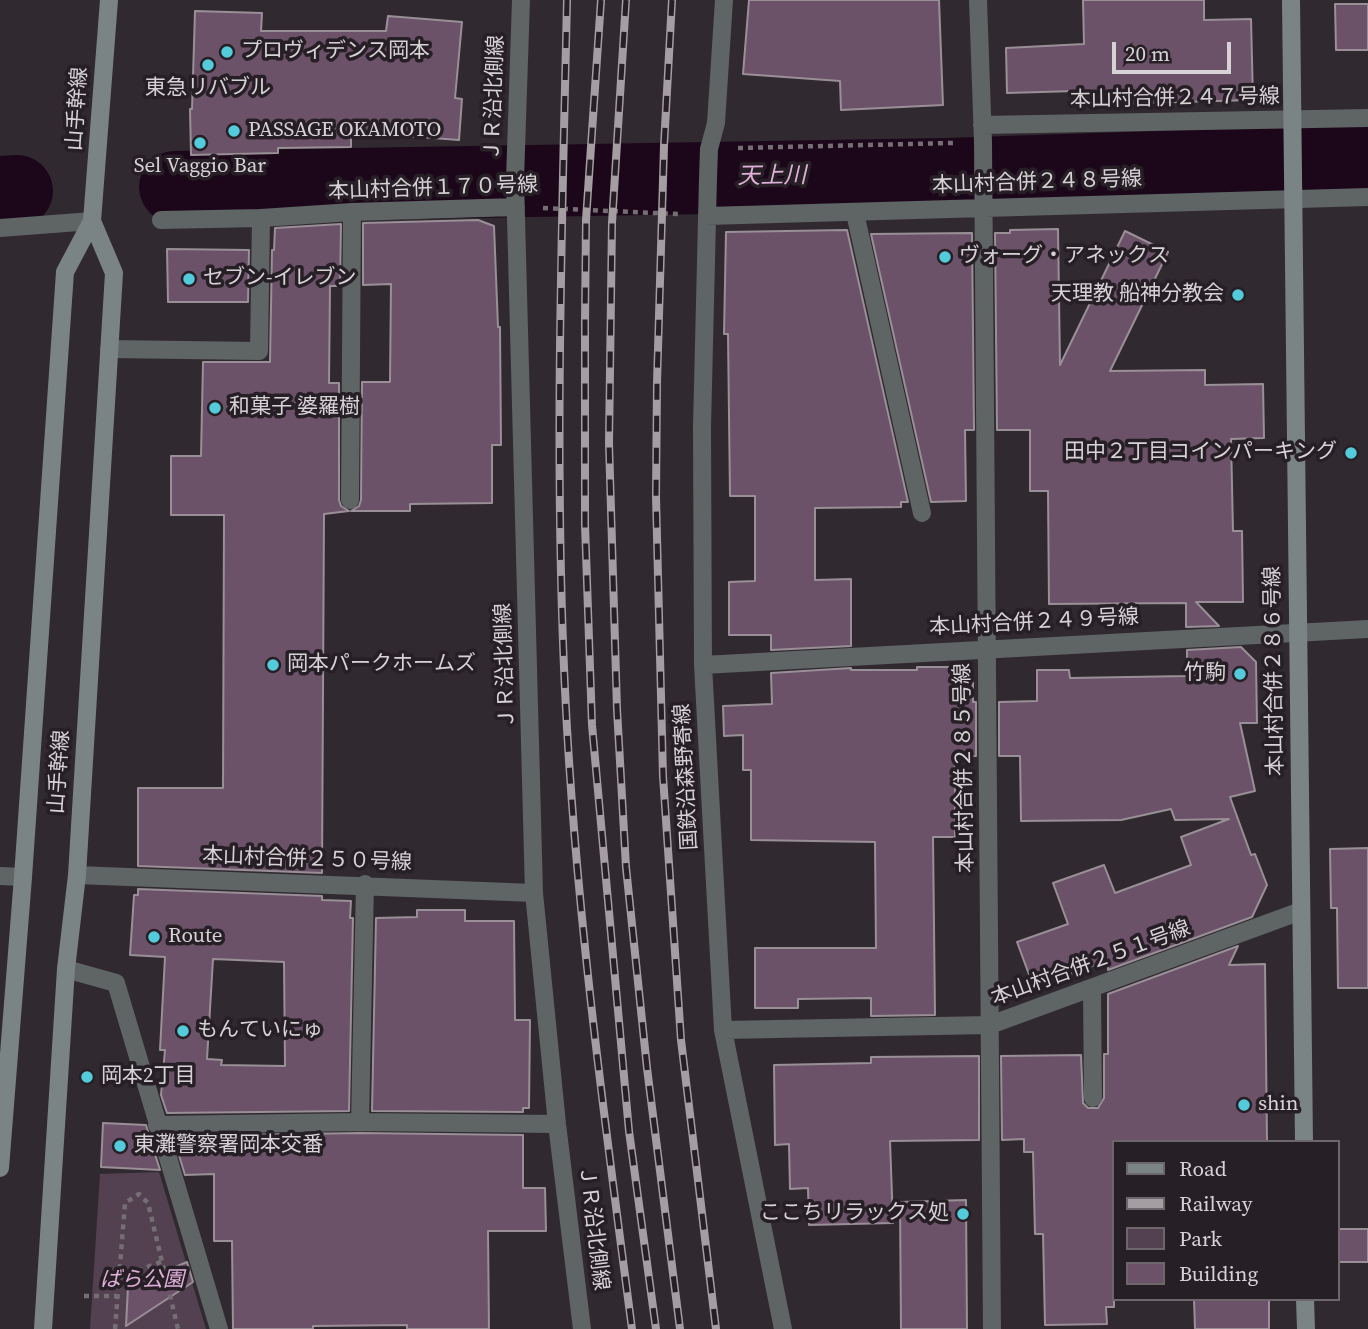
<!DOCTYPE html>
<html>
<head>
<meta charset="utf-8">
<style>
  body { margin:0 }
  #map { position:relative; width:1368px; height:1329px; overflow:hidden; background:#312930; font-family:"Source Serif 4",serif }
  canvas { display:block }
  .legend { position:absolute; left:1112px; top:1140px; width:228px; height:161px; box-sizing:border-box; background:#271f26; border:2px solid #6d676c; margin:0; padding:9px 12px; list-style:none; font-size:21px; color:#d7d2d6 }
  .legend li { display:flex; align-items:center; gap:14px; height:35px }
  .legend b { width:35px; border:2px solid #6d676c }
  .scale { position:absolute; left:1112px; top:42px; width:119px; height:32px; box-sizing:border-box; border:4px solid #d7d2d6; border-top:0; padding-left:9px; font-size:21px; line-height:24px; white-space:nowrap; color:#d7d2d6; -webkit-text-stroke:5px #271f26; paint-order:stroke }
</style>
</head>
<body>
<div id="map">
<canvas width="1368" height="1329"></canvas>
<ul class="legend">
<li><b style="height:9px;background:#7b8485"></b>Road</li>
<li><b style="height:9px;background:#a49ea3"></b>Railway</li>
<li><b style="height:19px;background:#534050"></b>Park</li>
<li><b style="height:19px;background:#6c5268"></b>Building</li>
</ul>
<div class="scale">20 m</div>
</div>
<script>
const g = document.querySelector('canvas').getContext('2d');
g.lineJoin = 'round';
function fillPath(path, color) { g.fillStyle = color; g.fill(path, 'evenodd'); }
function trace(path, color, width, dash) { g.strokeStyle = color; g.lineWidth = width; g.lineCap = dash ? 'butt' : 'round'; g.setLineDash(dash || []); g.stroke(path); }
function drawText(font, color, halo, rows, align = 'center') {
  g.font = font + ' "Source Serif 4","Noto Sans JP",serif'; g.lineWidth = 7; g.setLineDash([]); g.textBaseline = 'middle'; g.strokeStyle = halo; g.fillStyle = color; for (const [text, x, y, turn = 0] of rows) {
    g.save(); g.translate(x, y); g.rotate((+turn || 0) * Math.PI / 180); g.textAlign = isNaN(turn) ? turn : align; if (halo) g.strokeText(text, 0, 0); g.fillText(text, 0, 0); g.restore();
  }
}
fillPath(new Path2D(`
  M159,1172L206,1329H90L100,1174Z`), '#534050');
trace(new Path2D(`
  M175,187L945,174L1368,160
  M0,192L17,191`), '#1c071a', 72);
const building = new Path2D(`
  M749,0H939L943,105L841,110L840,81L743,74Z
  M1083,0H1204V20L1251,19L1253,100L1075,105V91L1007,93L1006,48L1084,44Z
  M1335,4H1368V50H1336Z
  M195,11L262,13L261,31H386L388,16L462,22L455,98L462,99L459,140L351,132V147L278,148V153L191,155L190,109H192Z
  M478,220L494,226L498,327H500L501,445H492V503L410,504V511H351L359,506L361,500L362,382H390L391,284L363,285V223Z
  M341,224L340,286H330L329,383H339V500L341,506L349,511L324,514L322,873L138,866V788H223L224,515H171V456H201L203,362H270L272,250H274L275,228Z
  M1058,229L1060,365L1125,231L1168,252L1110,371L1205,370V385L1263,384L1264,438L1231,439L1233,531H1242L1243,602H1196L1219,626L1186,627V603L1049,604L1048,491H1030V430H997L995,233H1010V230Z
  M847,230L908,502H901V507L815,508V580L851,579V646L771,650V635H729V582L755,581V496H730L728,334H724L726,232Z
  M972,233L974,430H965L966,501L931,502L871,234Z
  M167,249L249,250L248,302H168Z
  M1241,647L1256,662L1257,723H1240L1255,791L1230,797L1251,855L1255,854L1267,885L1252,917L1108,970V960L1034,988L1017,942L1068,924L1053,883L1104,865L1115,893L1191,865L1181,837L1229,819L1175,820L1171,809L1121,820L1021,821L1020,756H999V702L1037,701V670H1069L1070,678L1187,676V650Z
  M917,667H951V680H973V702H976V756L955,757V837H933L935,1015L871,1016V998L798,999V1008H755V948H876L875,842L751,840V770H743V735L724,736L723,706L772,704L771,673L851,668V670H917Z
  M1368,848V988H1338L1337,908H1331L1330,849Z
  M138,889L322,896V900L351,901L350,918H353L349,1111L167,1113L161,1095L165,1050H160L165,957L130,955L134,895H138ZM213,959L284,962L285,1066L221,1065L222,1060L207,1059Z
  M417,910H465V921H514L515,1020H530L529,1108H523V1112L372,1111L376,918L417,917Z
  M1238,946L1229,965L1265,964L1267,1142H1114V1307H1106L1107,1324L1045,1325L1043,1234H1035L1033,1152H1024V1139L1002,1140L1001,1056L1081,1055L1083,1103L1088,1108H1098L1104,1098V1054H1108V994Z
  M979,1056V1140L890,1141L893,1223L809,1225L808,1188L790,1189L789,1144L775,1145L774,1065L871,1063V1057Z
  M103,1123L146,1125L160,1170L101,1167Z
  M360,1133L523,1135V1188H545L546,1231H488L489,1329H407V1325L313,1326V1329H233L232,1241H214V1174L185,1175L173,1136Z
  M966,1200L967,1329H901L900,1202Z
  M1338,1229H1368V1262H1338Z
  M187,1262L193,1282L126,1326L128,1287Z
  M1194,1299H1269V1329H1195Z`);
fillPath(building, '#6c5268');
trace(building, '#998f97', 2);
trace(new Path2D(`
  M738,148L953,143
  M543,208L678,214
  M119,1278L163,1261
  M84,1296H117
  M115,1329L125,1203L139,1194L148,1203L178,1329`), '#756e74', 4.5, [5, 5]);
trace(new Path2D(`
  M855,213L922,513
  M109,349L259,351L261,218
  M350,500L352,212
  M1092,989L1093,1098`), '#5f6465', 18);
trace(new Path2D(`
  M521,0L515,180L534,893L557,1124L582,1329
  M724,0L716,123L709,149L708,178L702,427L703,665L723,1030L783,1329
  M978,0L983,142L992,1329
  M982,125L1368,118
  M707,216L1368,197
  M161,220L261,218L352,212L516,207
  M0,228L92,221
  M703,665L1368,629
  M77,875L534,893
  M0,876L23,877
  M66,969L116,983L219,1329
  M723,1030L990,1025L1301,911
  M360,1122L365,884
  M157,1125L360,1122L557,1124`), '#5f6465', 18);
trace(new Path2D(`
  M1291,0L1304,1142
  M0,1168L23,877L65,272L92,221L109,0
  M1305,1299L1306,1329
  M43,1329L66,969L77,875L114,273L92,221`), '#7b8485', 18);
const rail = new Path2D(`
  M567,0C562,230 554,460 565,690C575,904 604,1116 632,1329
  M601,0L586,220L585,322V524L592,725L629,1131L656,1329
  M626,0L612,223L609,443L617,709L626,867L647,1068L680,1329
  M672,0L664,146L657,383L656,496L663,776L681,1040L716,1329`);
trace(rail, '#a49ea3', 8);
trace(rail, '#271f26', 5, [16]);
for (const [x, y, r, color] of [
  [227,52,7,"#53cbdb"],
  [208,65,7,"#53cbdb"],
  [234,131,7,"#53cbdb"],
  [200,143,7,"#53cbdb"],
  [945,257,7,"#53cbdb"],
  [189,279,7,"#53cbdb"],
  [1238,295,7,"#53cbdb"],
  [215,408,7,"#53cbdb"],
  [1351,453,7,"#53cbdb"],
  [273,665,7,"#53cbdb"],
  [1240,674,7,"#53cbdb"],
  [154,937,7,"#53cbdb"],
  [183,1031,7,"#53cbdb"],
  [87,1077,7,"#53cbdb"],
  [1244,1105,7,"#53cbdb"],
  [120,1146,7,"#53cbdb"],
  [963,1214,7,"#53cbdb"]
]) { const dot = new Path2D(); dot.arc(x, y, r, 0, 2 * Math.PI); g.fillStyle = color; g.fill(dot); trace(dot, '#271f26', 2.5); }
drawText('21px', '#d7d2d6', '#271f26', [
  ["プロヴィデンス岡本",241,52],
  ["東急リバブル",208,89,"center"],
  ["PASSAGE OKAMOTO",248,131],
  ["Sel Vaggio Bar",200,167,"center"],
  ["ヴォーグ・アネックス",959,257],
  ["セブン-イレブン",203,279],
  ["天理教 船神分教会",1224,295,"right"],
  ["和菓子 婆羅樹",229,408],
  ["田中２丁目コインパーキング",1337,453,"right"],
  ["岡本パークホームズ",287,665],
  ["竹駒",1226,674,"right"],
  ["Route",168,937],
  ["もんていにゅ",197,1031],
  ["岡本2丁目",101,1077],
  ["shin",1258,1105],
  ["東灘警察署岡本交番",134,1146],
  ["ここちリラックス処",949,1214,"right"]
], 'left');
drawText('21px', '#d7d2d6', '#271f26', [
  ["ＪＲ沿北側線",495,98,-88],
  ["本山村合併２４７号線",1175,99,-1],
  ["山手幹線",78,109,-86],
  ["本山村合併２４８号線",1037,183,-2],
  ["本山村合併１７０号線",433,189,-2],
  ["本山村合併２４９号線",1034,623,-3],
  ["ＪＲ沿北側線",506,666,-92],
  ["本山村合併２８６号線",1275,671,-91],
  ["本山村合併２８５号線",965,768,-91],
  ["山手幹線",60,772,-86],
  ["国鉄沿森野寄線",687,777,-93],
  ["本山村合併２５０号線",307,860,2],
  ["本山村合併２５１号線",1091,964,-20],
  ["ＪＲ沿北側線",593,1228,83]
]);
drawText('italic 21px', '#e1b0da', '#271f26', [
  ["ばら公園",142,1281]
]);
drawText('italic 23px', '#e2b1da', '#271f26', [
  ["天上川",772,177,-1]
]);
</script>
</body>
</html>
